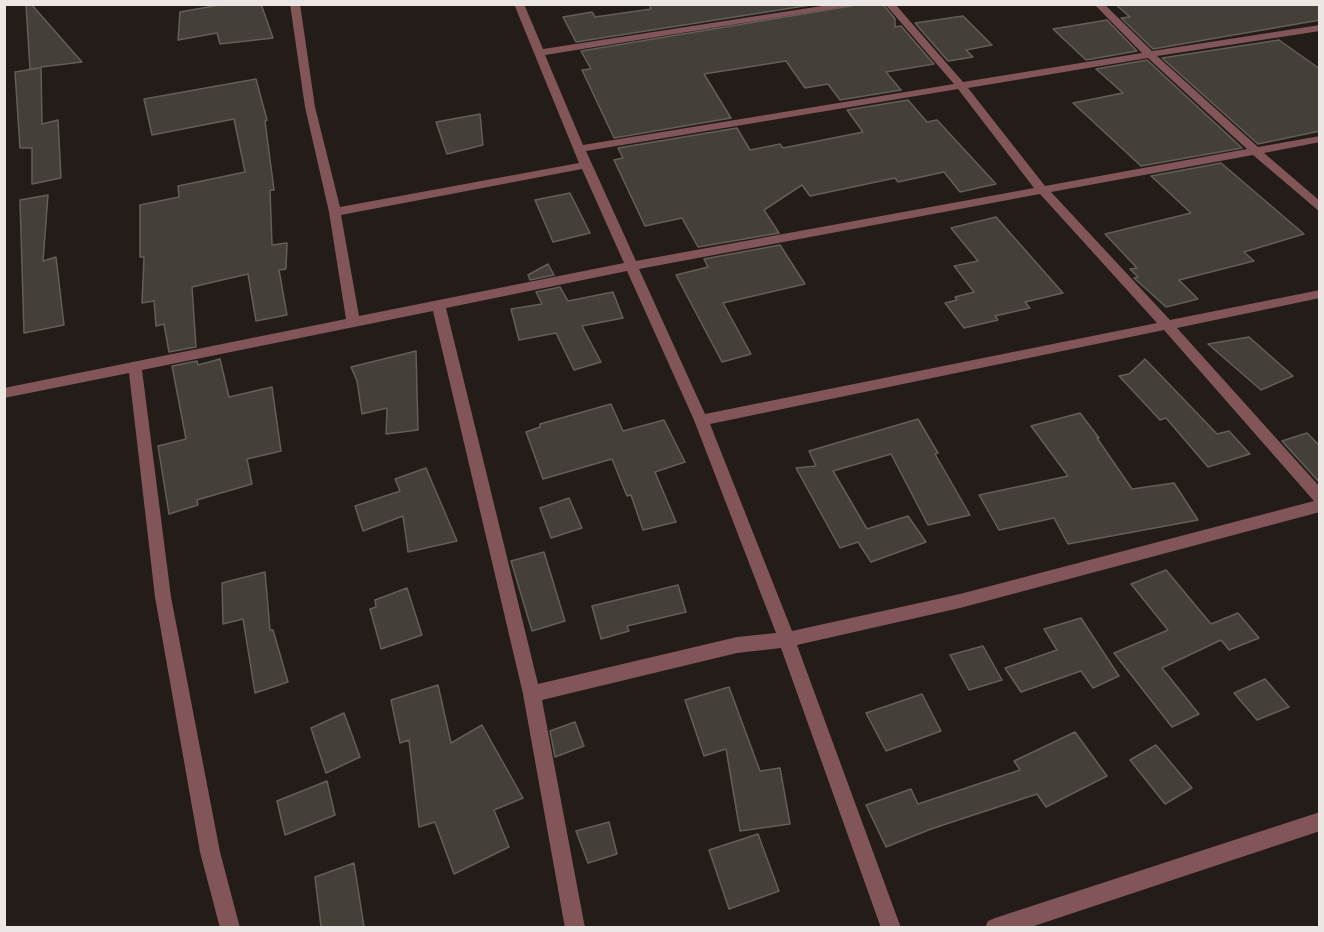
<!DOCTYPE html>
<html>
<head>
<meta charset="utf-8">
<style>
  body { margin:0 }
  #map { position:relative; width:1324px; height:932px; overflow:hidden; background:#241c18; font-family:"Space Grotesk",sans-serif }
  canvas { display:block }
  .frame { position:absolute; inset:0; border:6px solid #ece6e4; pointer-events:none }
</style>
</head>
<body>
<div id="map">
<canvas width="1324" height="932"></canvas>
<div class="frame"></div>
</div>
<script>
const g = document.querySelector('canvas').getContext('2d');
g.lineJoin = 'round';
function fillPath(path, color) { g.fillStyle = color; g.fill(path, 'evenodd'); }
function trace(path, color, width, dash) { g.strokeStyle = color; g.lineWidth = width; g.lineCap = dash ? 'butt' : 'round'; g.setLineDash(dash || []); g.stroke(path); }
const building = new Path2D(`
  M26,4H31L82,62L41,67L42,124L58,120L61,178L32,184V148H20L15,72L39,68L30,69Z
  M225,4H261L273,38L220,44L217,33L178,40L180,12Z
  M649,4H817L576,42L563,17L592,12L595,17L651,9Z
  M863,4H883L895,19V27L901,26L934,64L886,72L901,90L840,100L828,84L805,88L786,61L704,74L731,118L614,138L582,70L591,69L581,51Z
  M1115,4H1320V20L1153,49L1121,18L1130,17Z
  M963,16L992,45L966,50L973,57L948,61L915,23Z
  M1107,20L1137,51L1086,60L1053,29Z
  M1279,40L1320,69V131L1258,144L1162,58Z
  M1147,60L1242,148L1141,166L1073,103L1123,93L1096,69Z
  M256,79L267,120L265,121L274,190H270L272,245L287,243L286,269L279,270L287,315L256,321L248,274L192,287L196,347L169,352L164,324L156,326L154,301L142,303L144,257H140V205L179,197L178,186L245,172L234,119L152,135L144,99Z
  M908,100L927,122L937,120L996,184L960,192L944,172L898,182L895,178L810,196L802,185L764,210L779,233L698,247L682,218L645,226L614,160L623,158L618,148L737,128L750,150L780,144L783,148L863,132L847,110Z
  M480,114L483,145L447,154L436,122Z
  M1221,163L1304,234L1244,252L1254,261L1179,280L1198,299L1166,307L1134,278L1138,277L1130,269L1137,268L1105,234L1191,213L1151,176Z
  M570,193L590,233L553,242L535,200Z
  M48,195L43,261L56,257L64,325L24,333L20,200Z
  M996,217L1063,293L1025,302L1030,308L995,316L998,320L964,328L945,303L957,300L955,297L974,292L954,266L978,261L951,228Z
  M780,245L805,284L723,303L751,354L722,362L676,275L708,267L704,259Z
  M548,264L554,275L530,280L528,275Z
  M560,287L568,301L613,292L623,318L582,326L601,362L574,370L556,333L519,340L511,309L542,304L536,292Z
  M1249,337L1293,376L1261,390L1208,344Z
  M416,351L418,430L386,434L387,408L362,414L357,381L351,367Z
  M220,359L229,397L272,387L281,451L247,459L252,484L197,500L198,505L169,514L158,446L186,439L172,366L197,361L198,365Z
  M1145,359L1217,434L1229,431L1250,454L1208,467L1166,418L1160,420L1119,376L1129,374Z
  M611,404L623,431L664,420L685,462L655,472L676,522L643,530L631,495L627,496L612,459L543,479L526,432L540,427V424Z
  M1080,413L1099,438H1097L1132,489L1174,483L1198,520L1068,544L1054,518L999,530L979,495L1068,476L1031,426Z
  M918,419L938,453L935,454L970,515L928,525L891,454L833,471L867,529L908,516L926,542L871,562L858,542L840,548L796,468L816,466L809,451Z
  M1307,433L1320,446V483L1282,441Z
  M426,468L457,541L408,552L403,516L363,531L355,506L400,491L395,479Z
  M569,498L582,528L551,538L540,508Z
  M544,552L565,621L532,631L511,561Z
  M1166,570L1211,624L1238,613L1259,638L1229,650L1221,640L1162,668L1199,714L1172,727L1114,653L1168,630L1131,584Z
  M265,572L270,630H273L288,682L255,693L243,619L223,624L222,583Z
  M678,585L686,612L627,626L629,631L601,639L592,606Z
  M407,588L422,635L381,649L370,609L376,607L375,600Z
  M1081,618L1119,676L1093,688L1081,671L1021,692L1005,668L1057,650L1044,629Z
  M983,646L1002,680L969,690L950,655Z
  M1265,679L1289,707L1257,720L1234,693Z
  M438,685L451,743L482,725L523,798L494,810L509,847L454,874L435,822L419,827L409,740L400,743L391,700Z
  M729,687L760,771L780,768L790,824L740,831L726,749L704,756L685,700Z
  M922,694L941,731L886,751L866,713Z
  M344,713L360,757L326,773L311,728Z
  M575,722L584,746L555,757L550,731Z
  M1075,732L1107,776L1046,807L1037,794L931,829L886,847L866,805L911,789L918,804L1020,770L1014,761Z
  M1156,745L1192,788L1165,804L1130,760Z
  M327,781L335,815L285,835L277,801Z
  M609,822L617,854L588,863L576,831Z
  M758,834L779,891L729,909L709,850Z
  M354,863L364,927H321L315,877Z`);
fillPath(building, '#443f38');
trace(building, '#645f56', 1.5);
fillPath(new Path2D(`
  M290,4H300L315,107L340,207L579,163L514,4H524L543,49L835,4H861L545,55L583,145L954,84L885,4H895L963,82L1142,53L1094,4H1104L1152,51L1320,25V31L1157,56L1258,147L1320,136V142L1264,153L1320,201V212L1253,155L1051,192L1170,320L1320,290V298L1177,328L1320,487V512L960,608L797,645L901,928H881L781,648L737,653L542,700L585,928H565L523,694L433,311L142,370L171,597L220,852L240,928H220L200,852L155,597L129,373L4,398V388L346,319L329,212L305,107ZM1148,58L1247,149L1045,186L968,88ZM958,89L1034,188L636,261L586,151ZM582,169L624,263L359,316L341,215ZM1040,194L1157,323L705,414L639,269ZM627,271L694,420L776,633L737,637L538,684L446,308ZM1164,330L1314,501L960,594L792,631L710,424Z
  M1320,812V831L1028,928H985L988,921L995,918Z`), '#825659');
</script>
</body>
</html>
